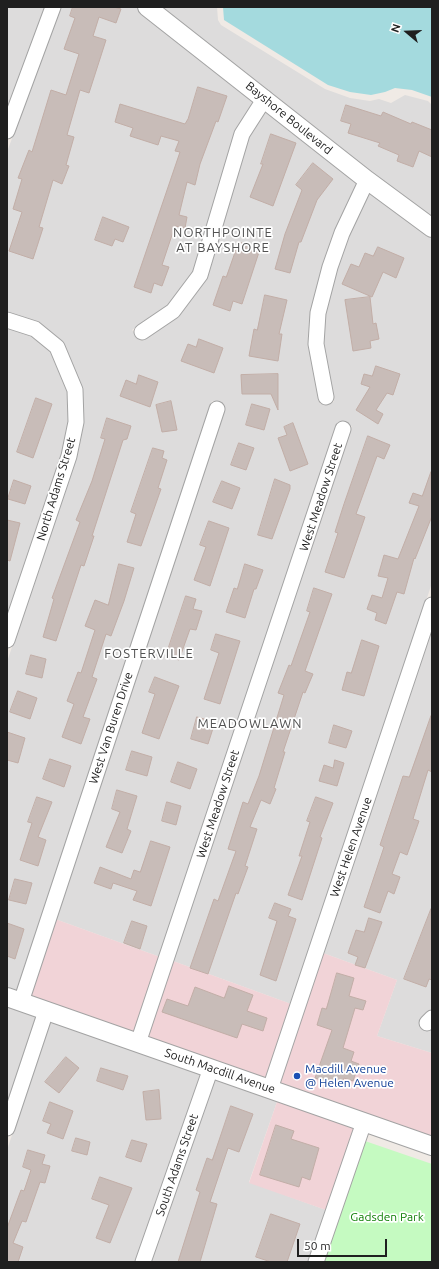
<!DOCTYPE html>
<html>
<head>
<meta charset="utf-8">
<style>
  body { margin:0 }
  #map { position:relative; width:439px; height:1269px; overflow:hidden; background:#f0eae5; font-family:Ubuntu,sans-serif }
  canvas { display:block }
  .frame { position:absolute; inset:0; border:8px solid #1f1f1f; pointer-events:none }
  .north { position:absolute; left:387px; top:12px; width:40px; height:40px; -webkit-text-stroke:3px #fff; paint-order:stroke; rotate:289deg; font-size:11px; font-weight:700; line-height:16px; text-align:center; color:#1f1f1f }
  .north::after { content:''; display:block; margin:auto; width:14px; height:18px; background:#1f1f1f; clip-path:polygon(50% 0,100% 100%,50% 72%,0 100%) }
  .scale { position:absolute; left:297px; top:1239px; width:90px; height:18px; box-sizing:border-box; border:2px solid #1f1f1f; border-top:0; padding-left:5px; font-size:12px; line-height:14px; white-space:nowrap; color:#1f1f1f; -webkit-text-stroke:3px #fff; paint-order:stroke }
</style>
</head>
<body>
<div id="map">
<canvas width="439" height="1269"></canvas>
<div class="frame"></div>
<div class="north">N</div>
<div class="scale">50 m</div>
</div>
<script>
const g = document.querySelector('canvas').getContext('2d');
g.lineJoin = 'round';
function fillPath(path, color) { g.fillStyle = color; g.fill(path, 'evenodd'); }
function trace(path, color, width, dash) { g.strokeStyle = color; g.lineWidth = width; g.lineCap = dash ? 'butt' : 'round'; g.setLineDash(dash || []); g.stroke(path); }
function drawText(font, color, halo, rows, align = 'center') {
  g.font = font + ' Ubuntu,sans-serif'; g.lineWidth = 3.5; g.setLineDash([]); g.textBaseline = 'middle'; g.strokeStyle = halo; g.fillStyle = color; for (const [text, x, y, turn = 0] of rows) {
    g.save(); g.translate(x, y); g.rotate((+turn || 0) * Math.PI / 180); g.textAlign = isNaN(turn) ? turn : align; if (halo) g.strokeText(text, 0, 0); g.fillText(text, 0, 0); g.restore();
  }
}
fillPath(new Path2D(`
  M7,7H45L7,111Z
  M60,7H136L256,99L193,272L168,306L132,330L141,341L179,315L205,279L249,137L267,108L359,182L309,345L320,404L334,402L323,345L325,314L336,269L348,236L370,190L432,235V583L291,1004L173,961L352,426L338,422L160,957L55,919L225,406L212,401L16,994L7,991V662L75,458L82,390L74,367L64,345L7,313V152Z
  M157,7H217L218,20L221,25L325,89L350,98L370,101L379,99L391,103L405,95L428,101L432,105V220Z
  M7,326L32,334L52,350L68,391L69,421L62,454L7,618Z
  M432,627V1053L377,1036L397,980L323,953Z
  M7,1004L38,1015L7,1106Z
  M51,1019L202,1072L135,1262H7V1150Z
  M215,1076L278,1099L249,1182L326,1210L308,1262H150Z`), '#dddcdc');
fillPath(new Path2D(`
  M55,919L160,957L133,1035L29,998Z
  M323,953L397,980L377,1036L432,1053V1140L278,1085Z
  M173,961L291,1004L265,1081L147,1039Z
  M278,1099L356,1126L326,1210L249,1183Z`), '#f1d3d7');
fillPath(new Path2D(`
  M365,1141L432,1164V1262H324Z`), '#c5fac1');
fillPath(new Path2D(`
  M223,7H432V97L412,90L395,88L385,92L371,95L350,92L328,85L224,20Z`), '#a4dade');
const building = new Path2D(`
  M73,7H114L121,9L116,23L99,17L93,36L106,40L89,93L80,90L67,135L74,137L66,165L69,166L62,184L53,180L39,227L43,228L33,259L9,251L22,212L13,209L22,179L18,178L29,150L32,152L51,90L66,95L79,54L64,49L75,18L70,16Z
  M198,87L227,96L218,122L216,121L200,164L195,185L187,182L179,215L187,217L185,228L175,226L162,265L169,267L162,286L154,283L151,293L134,287L180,152L175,151L179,141L161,136L158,145L130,136L133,128L115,122L120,104L185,124L188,119Z
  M346,105L381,116L383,112L411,124L412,122L432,130V157L419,151L413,167L397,161L399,155L378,146L380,143L348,133L351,124L341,121Z
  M271,134L296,143L273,206L250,197L263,164H261Z
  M313,163L333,179L317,200L301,242H299L290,273L275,269L285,234L302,190L296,185Z
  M103,217L129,227L123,242L115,239L112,246L95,240Z
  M239,242L260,249L242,304L233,301L230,311L213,305L223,276L226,277Z
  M378,247L404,258L396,278L383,272L372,297L342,284L351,264L359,267L365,253L373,256Z
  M265,295L287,300L279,334H282L278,361L249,356L254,329L257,330Z
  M370,297L373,324L376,323L379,339L370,341L371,348L353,351L345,300Z
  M199,339L223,348L214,373L181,361L188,344L196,347Z
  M376,366L400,374L393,395L387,393L376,410L383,414L378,424L356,410L370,387L361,384L364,374L372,376Z
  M278,374V410L271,394H242L241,375Z
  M139,375L158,382L150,407L120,396L126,380L136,384Z
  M36,398L52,404L33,458L17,452Z
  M171,401L177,430L162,432L156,405Z
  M252,404L270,409L264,430L246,425Z
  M107,418L131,426L127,439L123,440L92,536H94L84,566L81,565L56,641L43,637L54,599L52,598L80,522L76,520L92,481L105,439L101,438Z
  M293,423L308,464L290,471L278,438L287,435L284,427Z
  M368,436L390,445L384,459L377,456L356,514L365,517L344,578L325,572L338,533L335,532L344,504Z
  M239,443L254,448L246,470L231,465Z
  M153,448L164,451L162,458L167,460L158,488L161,489L141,546L127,542L136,514L131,512Z
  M431,472L432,516L415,559L414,558L404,594L397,592L386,624L375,620L377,613L367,609L372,595L382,598L388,578L378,576L384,555L398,559L419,506L409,503L413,493L422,496Z
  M275,479L290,485V489L272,539L258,535Z
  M14,480L31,486L25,504L8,499Z
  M222,481L240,488L232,509L213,502Z
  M7,520L20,523L10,561L7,560Z
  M209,521L229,528L210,586L194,580L206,547L200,545Z
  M119,564L134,568L124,601L111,636L106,634L92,677L97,679L83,717L90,719L81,744L62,737L74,704L67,701L78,672L81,673L95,630L85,626L95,600L108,605Z
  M245,564L263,570L256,589H254L245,618L226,612L234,588L237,589Z
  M314,588L332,594L305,671L313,674L305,693L303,692L283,752H285L274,788L276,789L270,804L261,800L250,827L257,829L245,866L248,867L238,894L236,893L208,974L190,968L214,899L218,901L236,851L228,849L243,802L248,804L259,776L284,695L278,693L289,665L291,666L310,612L307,611Z
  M186,596L196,599L193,609L202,611L196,630L190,629L179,660L166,656Z
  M216,634L240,641L220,704L204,699L219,653L211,650Z
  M362,640L379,646L364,696L342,690L347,672L351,673Z
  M31,655L46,659L42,678L26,674Z
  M155,677L179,686L159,739L142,733L155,694L149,692Z
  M18,691L37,698L30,719L10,712Z
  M431,716L432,772L428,770L413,819L419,821L407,855L400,852L392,874L400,877L394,894L388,891L380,913L364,907L384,847L380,845L403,776L409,777Z
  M197,717L215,722L208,744L191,739Z
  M334,725L352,731L346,748L329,743Z
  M7,732L25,738L18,763L7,760Z
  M132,751L152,757L147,776L126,770Z
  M50,759L71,766L64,787L43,779Z
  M335,760L344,763L337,786L319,781L324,765L333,768Z
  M178,762L197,769L190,789L171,782Z
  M117,790L137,796L127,829L131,831L122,853L106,847L120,812L112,809Z
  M37,797L52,802L38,837L46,840L38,866L20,860L32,823L28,822Z
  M316,797L333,803L320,837L322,838L302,900L288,895L302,856H299L310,822L307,821Z
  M167,802L181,806L176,825L162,821Z
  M151,841L170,847L151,906L133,900L137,891L113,883L111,889L94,883L100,867L131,879L134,870L140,872Z
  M15,879L32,883L26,904L9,900Z
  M275,903L291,909L288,916L296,919L276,981L260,975L277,921L269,918Z
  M431,909L432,980L429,979L426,987L404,979Z
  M369,918L382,922L365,968L355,965L358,957L348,953L356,930L364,932Z
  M132,921L147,926L140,949L124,943Z
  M7,923L24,929L15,959L7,956Z
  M337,973L354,978L349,996L366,1001L363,1010L355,1008L343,1048L354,1052L351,1061L359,1064L353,1081L344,1078L341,1087L315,1078L332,1030L317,1025L322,1008L326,1009Z
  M229,986L253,995L247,1011L267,1018L263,1031L242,1024L237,1038L162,1012L167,999L188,1006L195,987L224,998Z
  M66,1057L79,1068L59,1093L45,1082Z
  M101,1068L128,1076L123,1090L97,1081Z
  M159,1090L161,1119L146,1120L143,1092Z
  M50,1102L73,1111L63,1139L47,1133L51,1124L43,1121Z
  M231,1106L253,1114L239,1152L228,1148L210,1202L217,1204L200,1262H178L200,1192L196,1190L207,1158L212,1160Z
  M276,1125L294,1131L291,1139L319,1148L310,1180L302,1177L299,1187L260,1175Z
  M76,1138L90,1142L87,1155L72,1151Z
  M132,1140L147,1144L141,1162L126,1157Z
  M28,1150L45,1155L42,1164L50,1166L45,1183L40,1182L26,1222L22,1221L13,1243L23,1247L18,1262H7V1228L21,1190L24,1191L31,1170L23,1167Z
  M100,1177L132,1188L110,1243L96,1238L109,1205L92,1199Z
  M271,1214L300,1224L287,1262H271L256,1257Z`);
fillPath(building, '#c8bcb8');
trace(building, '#c2aea7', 1);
const minor = new Path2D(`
  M7,131L53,7
  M7,320L35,329L57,347L75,390L76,422L69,456L7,640
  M142,332L173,311L200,275L242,134L265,98
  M326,397L316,344L318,313L330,267L342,233L367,180
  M21,1002L217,409
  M427,1023L432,1018
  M138,1043L343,429
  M270,1089L432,605
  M7,1128L46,1011
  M143,1262L211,1068
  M316,1262L364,1122`);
const tertiary = new Path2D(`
  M147,7L367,180L432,228
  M7,997L432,1146`);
trace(minor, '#a3a3a3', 17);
trace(tertiary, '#a3a3a3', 20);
trace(minor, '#fff', 15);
trace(tertiary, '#fff', 18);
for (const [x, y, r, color] of [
  [297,1076,4,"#1a4fb4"]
]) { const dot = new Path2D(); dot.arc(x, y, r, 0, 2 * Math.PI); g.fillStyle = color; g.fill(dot); trace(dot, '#fff', 1.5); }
drawText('12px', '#1f1f1f', '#fff', [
  ["Bayshore Boulevard",289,118,39],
  ["North Adams Street",56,489,-73],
  ["West Meadow Street",321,497,-72],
  ["West Van Buren Drive",111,728,-72],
  ["West Meadow Street",218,804,-72],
  ["West Helen Avenue",351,847,-71],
  ["South Macdill Avenue",220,1071,19],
  ["South Adams Street",177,1165,-71]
]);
drawText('12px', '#164399', '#fff', [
  ["Macdill Avenue",305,1069],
  ["@ Helen Avenue",305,1083]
], 'left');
drawText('12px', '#128009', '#fff', [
  ["Gadsden Park",387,1217]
]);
g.letterSpacing = '1px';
drawText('13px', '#525252', '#fff', [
  ["NORTHPOINTE",223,233],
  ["AT BAYSHORE",223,248],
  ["FOSTERVILLE",149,654],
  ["MEADOWLAWN",250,724]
]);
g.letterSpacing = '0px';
</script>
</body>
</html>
